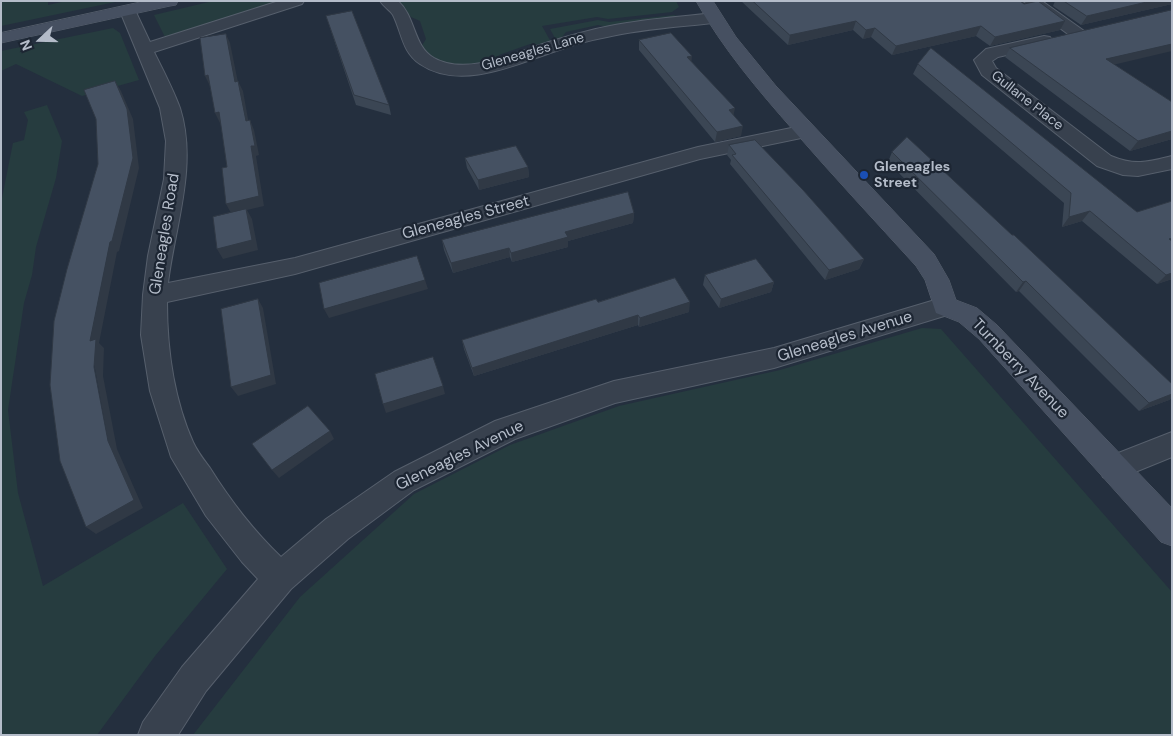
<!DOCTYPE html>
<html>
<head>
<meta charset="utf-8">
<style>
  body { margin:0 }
  #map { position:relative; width:1173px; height:736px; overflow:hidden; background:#242f3e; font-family:"DM Sans",sans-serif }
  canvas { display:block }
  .frame { position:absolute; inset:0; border:2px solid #b4bcc9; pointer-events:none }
  .north { position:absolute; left:15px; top:15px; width:50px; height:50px; -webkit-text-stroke:4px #1d2633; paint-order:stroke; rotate:249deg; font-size:14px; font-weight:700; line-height:20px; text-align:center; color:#b4bcc9 }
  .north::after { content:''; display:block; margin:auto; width:18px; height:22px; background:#b4bcc9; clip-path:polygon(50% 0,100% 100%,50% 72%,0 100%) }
</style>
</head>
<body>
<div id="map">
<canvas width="1173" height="736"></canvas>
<div class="frame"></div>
<div class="north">N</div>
</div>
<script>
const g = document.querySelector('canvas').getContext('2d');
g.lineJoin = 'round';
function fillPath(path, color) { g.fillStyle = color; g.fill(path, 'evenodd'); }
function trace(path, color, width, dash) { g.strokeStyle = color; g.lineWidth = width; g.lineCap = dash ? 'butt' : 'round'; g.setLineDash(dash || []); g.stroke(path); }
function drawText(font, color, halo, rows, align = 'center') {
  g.font = font + ' "DM Sans",sans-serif'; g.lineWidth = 4.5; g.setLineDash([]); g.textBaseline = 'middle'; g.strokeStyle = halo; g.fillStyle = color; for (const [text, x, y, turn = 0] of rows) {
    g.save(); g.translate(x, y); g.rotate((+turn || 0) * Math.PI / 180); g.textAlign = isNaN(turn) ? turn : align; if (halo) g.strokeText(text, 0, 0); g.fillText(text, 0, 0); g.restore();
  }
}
fillPath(new Path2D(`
  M1,1H48V5L66,1H120L1,26Z
  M213,1H275L272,4L165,37L154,15Z
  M398,1H676L679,7L672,12L608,19L597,17L542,26L551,42L542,45L530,44L499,55L497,60C471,65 439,72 421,47L426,39L420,21L411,17Z
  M674,15L684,18L608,27L598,25L566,32L562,37L556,40L550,29L598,20L609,22Z
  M113,28L120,33L139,80L82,96L16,64L1,71V51Z
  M47,105L62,141L56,178L36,247L32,275L24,303L8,410L18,493L43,586L183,503L227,569L155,656L97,735H1V203L13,143L24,140L28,120L24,112Z
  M922,328L941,329L1172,592V735H193L300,597L414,494L510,445L619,406L780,370Z`), '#263c3f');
const street = new Path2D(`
  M279,1H304L302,4L154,52C163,70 173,89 180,108C198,165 175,226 168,283L295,258L698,147L806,125L813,127L816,131L813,135L806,137L700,159L295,274L167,302C167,349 174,399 193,442C197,451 204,460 210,468C230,500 253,530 281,557L326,519L394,472L495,421L614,381L774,348L945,297L954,299L957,306L954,313L774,368L615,403L515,439L414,490L348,539L291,589L206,691L178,735H138L143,722L182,667L258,579L242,562L206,516L171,457L150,391L141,335L143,295L148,256L164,179L166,141L160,108L120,11L122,8H134L150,42Z
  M380,1H398C416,17 413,46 434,58C468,77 518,51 552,41C572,35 593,29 615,25C647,19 680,17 713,13L719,14L721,18L719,22L713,23C678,27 642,29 607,37C591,40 575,44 559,50C519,63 461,92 420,64C402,52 402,33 393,15C390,10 384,7 380,1Z
  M1023,1H1042L1087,33L1084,37H1072Z
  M1044,36L1050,37L1053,41L1050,45L998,57L992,61L996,68L1111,156C1135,166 1148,162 1172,156V169L1138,176L1123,175L1097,166L982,75L974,60L986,49Z
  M1172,432V457L1113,481L1103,477L1099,468L1103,459Z`);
const secondary = new Path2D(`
  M145,1H178L176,5L170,6L1,43V33Z
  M696,1H713L736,37L776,86L934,254L949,280L956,300L977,308L997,325L1172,508V546L1161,542L979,339L959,322L936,313L925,280L916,266C875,221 834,177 794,131C758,90 723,49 696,1Z`);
trace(street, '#565f6c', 2);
trace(secondary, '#565f6c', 1);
fillPath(street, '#38414e');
fillPath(secondary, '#465061');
fillPath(new Path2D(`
  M741,1H1020L1060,30L990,46L976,36L892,55L871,37L863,39L853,30L788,45Z
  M1055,1H1172V4L1081,25L1053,6Z
  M326,16L389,105L391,115L356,105Z
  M639,40L692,62L733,115L741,136L715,142L639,50Z
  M931,48L1172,279L1157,284L1082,221L1062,227L1064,203L913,74L918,64Z
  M1010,48L1115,65L1172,102V139L1130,151L1005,57Z
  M729,145L864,259L859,269L825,280L730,164L731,160L727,155Z
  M892,152L1172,384V397L1169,400L1139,411L1019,291L1016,292L888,162Z
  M465,158L528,167L529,177L479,190L467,168Z
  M634,213L633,223L568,241V247L512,262L510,257L453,273L444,250L442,240Z
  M705,275L774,282L771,292L719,308L703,285Z
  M598,302L689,312L639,327L638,325L474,376L464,349L462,340Z`), '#3b4654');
fillPath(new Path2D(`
  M1151,1H1172V4L1081,25L1087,16Z
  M856,21L853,30L788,45L790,35Z
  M1065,21L1060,30L990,46L995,37Z
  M981,26L976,36L892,55L896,46Z
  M875,28L871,37L863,39L866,30Z
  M226,34L230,43L240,92L235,82Z
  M1172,44V51L1100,68L1106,59Z
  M692,56L691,66L687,57Z
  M208,75L210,86L205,76Z
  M115,81L121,91L133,119L139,168L119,251L117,252L99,343L104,348L103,376L117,449L143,508L96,534L86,527L108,441L90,341L110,242Z
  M238,81L243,91L250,130L246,121Z
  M735,108L733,118L729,110Z
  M219,112L223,122L220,123L215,113Z
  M250,120L254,130L259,155L256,156L264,206L247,210L252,219L258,250L223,259L217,249L231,213L226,204L251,146Z
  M743,126L741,136L715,142L717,132Z
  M1172,131V139L1130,151L1138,141Z
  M528,167L529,177L479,190L478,180Z
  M1090,211L1082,221L1062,227L1069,217Z
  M634,213L633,223L568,241V247L512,262L511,253L565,232Z
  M509,248L510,257L453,273L451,263Z
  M864,259L859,269L825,280L829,270Z
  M1172,273V279L1157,284L1166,275Z
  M425,280L428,289L329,318L324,309Z
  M1026,281L1019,291L1016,292L1023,282Z
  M774,282L771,292L719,308L721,299Z
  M258,299L263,308L276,384L238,396L231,387Z
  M690,302L689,312L639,327L640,318Z
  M638,315V325L474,376L472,368Z
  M443,386L445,394L386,413L383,404Z
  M1172,394V397L1169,400L1139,411L1149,403Z
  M330,431L334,439L279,478L272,470Z`), '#303945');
const building = new Path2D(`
  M753,1H1020L1024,4L1038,1L1065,21L995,37L981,26L896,46L875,28L866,30L856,21L790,35Z
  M1064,1H1151L1087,16Z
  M1172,10V44L1106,59L1172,102V131L1138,141L1010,48Z
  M352,11L389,105L354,95L326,16Z
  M671,33L692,56L687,57L735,108L729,110L743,126L717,132L639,40Z
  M226,34L235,82L238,81L246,121L250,120L255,146H251L259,196L226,204L222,168L227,167L219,112L215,113L208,75L205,76L200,38Z
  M931,48L1137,212L1172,201V238L1169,239L1172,241V273L1166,275L1090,211L1069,217L1071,193L918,64Z
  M115,81L127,109L133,158L112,241L110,242L90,341L96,339L94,367L108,441L134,500L86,527L60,461L50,385L54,321L67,269L98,164L96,119L84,90Z
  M907,137L1012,235H1014L1172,384V394L1149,403L1026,281L1023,282L892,152Z
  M755,140L803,190L864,259L829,270L732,155L736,154L729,145Z
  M516,146L528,167L478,180L465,158Z
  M628,192L634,213L565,232L568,237L511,253L509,248L451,263L442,240Z
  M246,209L252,240L217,249L213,217Z
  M417,256L425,280L324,309L319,283Z
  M756,259L774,282L721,299L705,275Z
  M675,278L690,302L640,318L638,315L472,368L462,340L596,299L598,302Z
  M258,299L271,375L231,387L221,309Z
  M433,357L443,386L383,404L375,374Z
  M308,406L330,431L272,470L252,444Z`);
fillPath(building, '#455162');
trace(building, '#303945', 1);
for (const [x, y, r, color] of [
  [864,175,5,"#1a4fb4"]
]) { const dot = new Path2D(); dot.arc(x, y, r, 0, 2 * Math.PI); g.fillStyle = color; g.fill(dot); trace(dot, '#1d2633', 2); }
drawText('14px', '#b4bcc9', '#1d2633', [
  ["Gleneagles Lane",533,52,-16],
  ["Gullane Place",1027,101,38]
]);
drawText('bold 14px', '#b4bcc9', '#1d2633', [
  ["Gleneagles",874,167],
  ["Street",874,183]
], 'left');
drawText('16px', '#b4bcc9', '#1d2633', [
  ["Gleneagles Street",466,218,-15],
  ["Gleneagles Road",165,234,-81],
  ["Gleneagles Avenue",845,337,-17],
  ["Turnberry Avenue",1020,369,46],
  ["Gleneagles Avenue",460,456,-26]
]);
</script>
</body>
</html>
